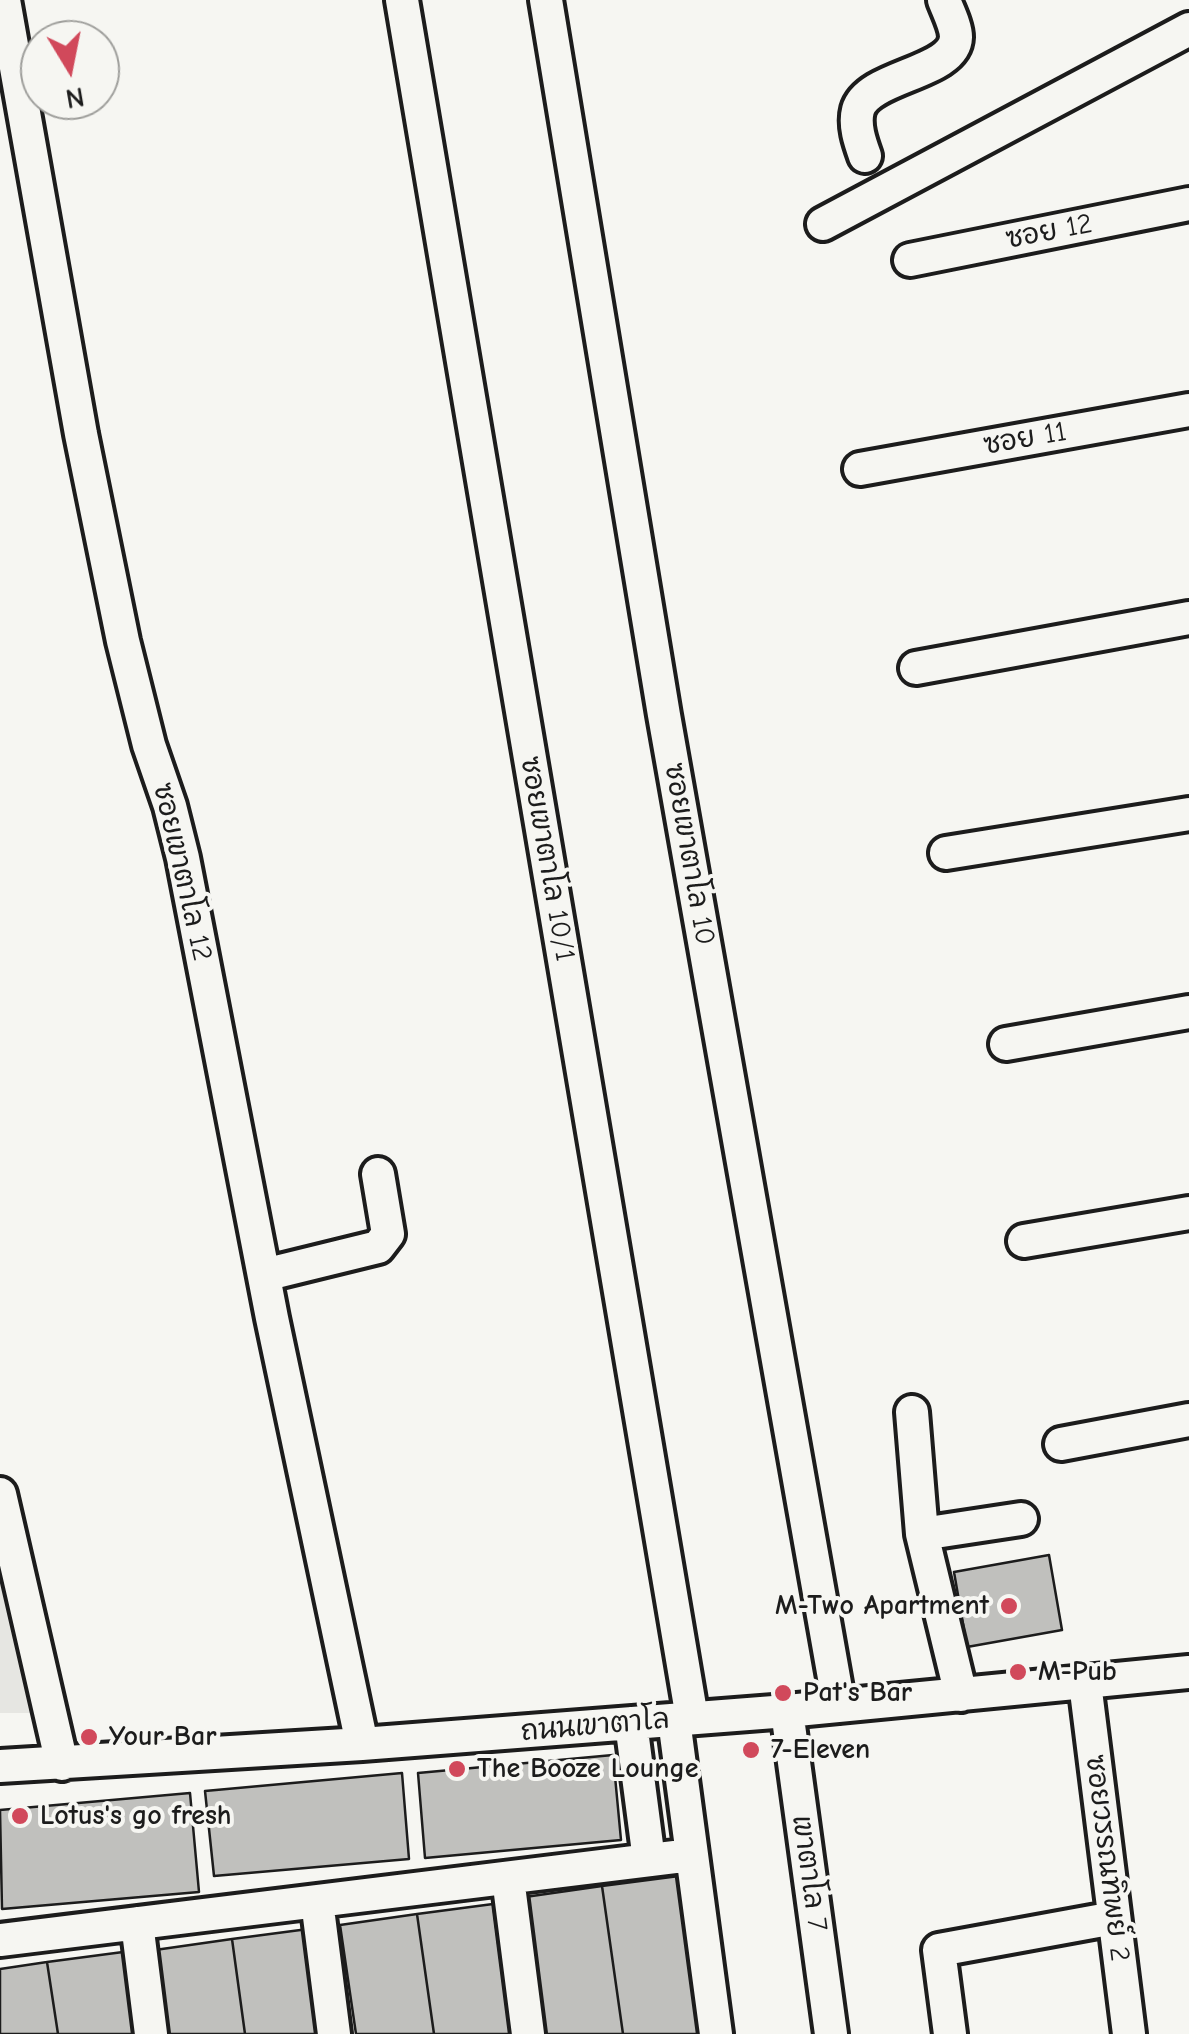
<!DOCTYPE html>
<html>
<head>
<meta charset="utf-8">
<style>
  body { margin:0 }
  #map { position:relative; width:1189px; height:2034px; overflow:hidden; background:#f6f6f2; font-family:"Comic Neue",sans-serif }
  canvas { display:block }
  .north { position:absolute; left:20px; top:20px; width:100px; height:100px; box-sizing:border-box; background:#f6f6f2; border:2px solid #9f9f9c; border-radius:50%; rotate:170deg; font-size:28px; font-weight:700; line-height:40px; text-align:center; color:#1c1c1c }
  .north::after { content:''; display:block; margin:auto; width:35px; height:45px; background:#d1495b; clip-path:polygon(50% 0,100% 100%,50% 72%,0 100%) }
</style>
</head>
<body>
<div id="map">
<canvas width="1189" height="2034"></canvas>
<div class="north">N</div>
</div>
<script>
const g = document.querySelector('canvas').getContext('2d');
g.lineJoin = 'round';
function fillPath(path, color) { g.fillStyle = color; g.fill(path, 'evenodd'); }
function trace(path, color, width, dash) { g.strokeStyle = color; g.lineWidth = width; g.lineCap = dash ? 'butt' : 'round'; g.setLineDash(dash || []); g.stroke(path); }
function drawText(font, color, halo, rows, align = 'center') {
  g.font = font + ' "Comic Neue","Playpen Sans Thai",sans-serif'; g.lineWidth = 8; g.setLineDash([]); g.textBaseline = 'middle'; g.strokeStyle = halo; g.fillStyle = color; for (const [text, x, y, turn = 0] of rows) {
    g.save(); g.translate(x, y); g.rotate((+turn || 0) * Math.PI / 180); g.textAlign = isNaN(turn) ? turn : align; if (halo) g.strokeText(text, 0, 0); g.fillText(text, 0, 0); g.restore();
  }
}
fillPath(new Path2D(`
  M0,1564L31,1713H0Z`), '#e6e6e2');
const building = new Path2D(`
  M1049,1555L1062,1630L967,1647L954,1572Z
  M613,1755L621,1840L425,1858L418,1773Z
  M402,1773L409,1859L214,1876L205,1791Z
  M190,1793L199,1892L2,1909L0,1810Z
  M679,1876L699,2034H623L602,1886Z
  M602,1886L623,2034H545L525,1897Z
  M493,1904L510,2034H434L417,1914Z
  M417,1914L434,2034H356L340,1925Z
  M308,1929L322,2034H245L232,1939Z
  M232,1939L245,2034H167L155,1950Z
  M123,1952L135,2034H58L47,1962Z
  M47,1962L58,2034H0V1969Z`);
fillPath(building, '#c0c0bd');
trace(building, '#1c1c1c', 2.5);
const minor = new Path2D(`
  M4,0L81,434L123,641L149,745L170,806L183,858L272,1318L362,1744
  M402,0L692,1718
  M546,0L664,715L839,1706
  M865,156C860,142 854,125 858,110C868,75 955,74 956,37C956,26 948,11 944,0
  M823,224L1189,29
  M910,260L1189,204
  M860,469L1189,410
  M916,668L1189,618
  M946,853L1189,814
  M1006,1044L1189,1012
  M1024,1241L1189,1213
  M264,1275L378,1247L388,1234L378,1174
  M912,1412L922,1534L961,1695
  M1061,1444L1189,1420
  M0,1494L62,1764
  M922,1534L1021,1519
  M1085,1683L1129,2034
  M787,1711L831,2034
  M674,1720L716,2034
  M631,1723L649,1860
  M0,1766L362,1744L787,1711L1189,1672
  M508,1878L528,2034
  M317,1901L334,2034
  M137,1923L151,2034
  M0,1940L691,1855
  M950,2034L939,1950L1114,1918`);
trace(minor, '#1c1c1c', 40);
trace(minor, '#f6f6f2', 32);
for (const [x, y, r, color] of [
  [1009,1606,10,"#d1495b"],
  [1018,1672,10,"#d1495b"],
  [783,1693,10,"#d1495b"],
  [89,1737,10,"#d1495b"],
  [751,1750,10,"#d1495b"],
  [457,1769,10,"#d1495b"],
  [20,1816,10,"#d1495b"]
]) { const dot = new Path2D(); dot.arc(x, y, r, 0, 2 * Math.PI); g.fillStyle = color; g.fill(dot); trace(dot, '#f6f6f2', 4); }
drawText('28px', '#1c1c1c', '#f6f6f2', [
  ["ซอย 12",1049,232,-11],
  ["ซอย 11",1025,439,-10],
  ["ซอยเขาตาโล 10",689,854,80],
  ["ซอยเขาตาโล 10/1",547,859,80],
  ["ซอยเขาตาโล 12",182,872,77],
  ["ถนนเขาตาโล",595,1726,-5],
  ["ซอยวรรณทิพย์ 2",1107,1858,83],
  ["เขาตาโล 7",809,1873,82]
]);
drawText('bold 28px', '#1c1c1c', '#f6f6f2', [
  ["M-Two Apartment",989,1606,"right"],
  ["M-Pub",1038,1672],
  ["Pat's Bar",803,1693],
  ["Your Bar",109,1737],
  ["7-Eleven",771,1750],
  ["The Booze Lounge",477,1769],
  ["Lotus's go fresh",40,1816]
], 'left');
</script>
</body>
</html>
